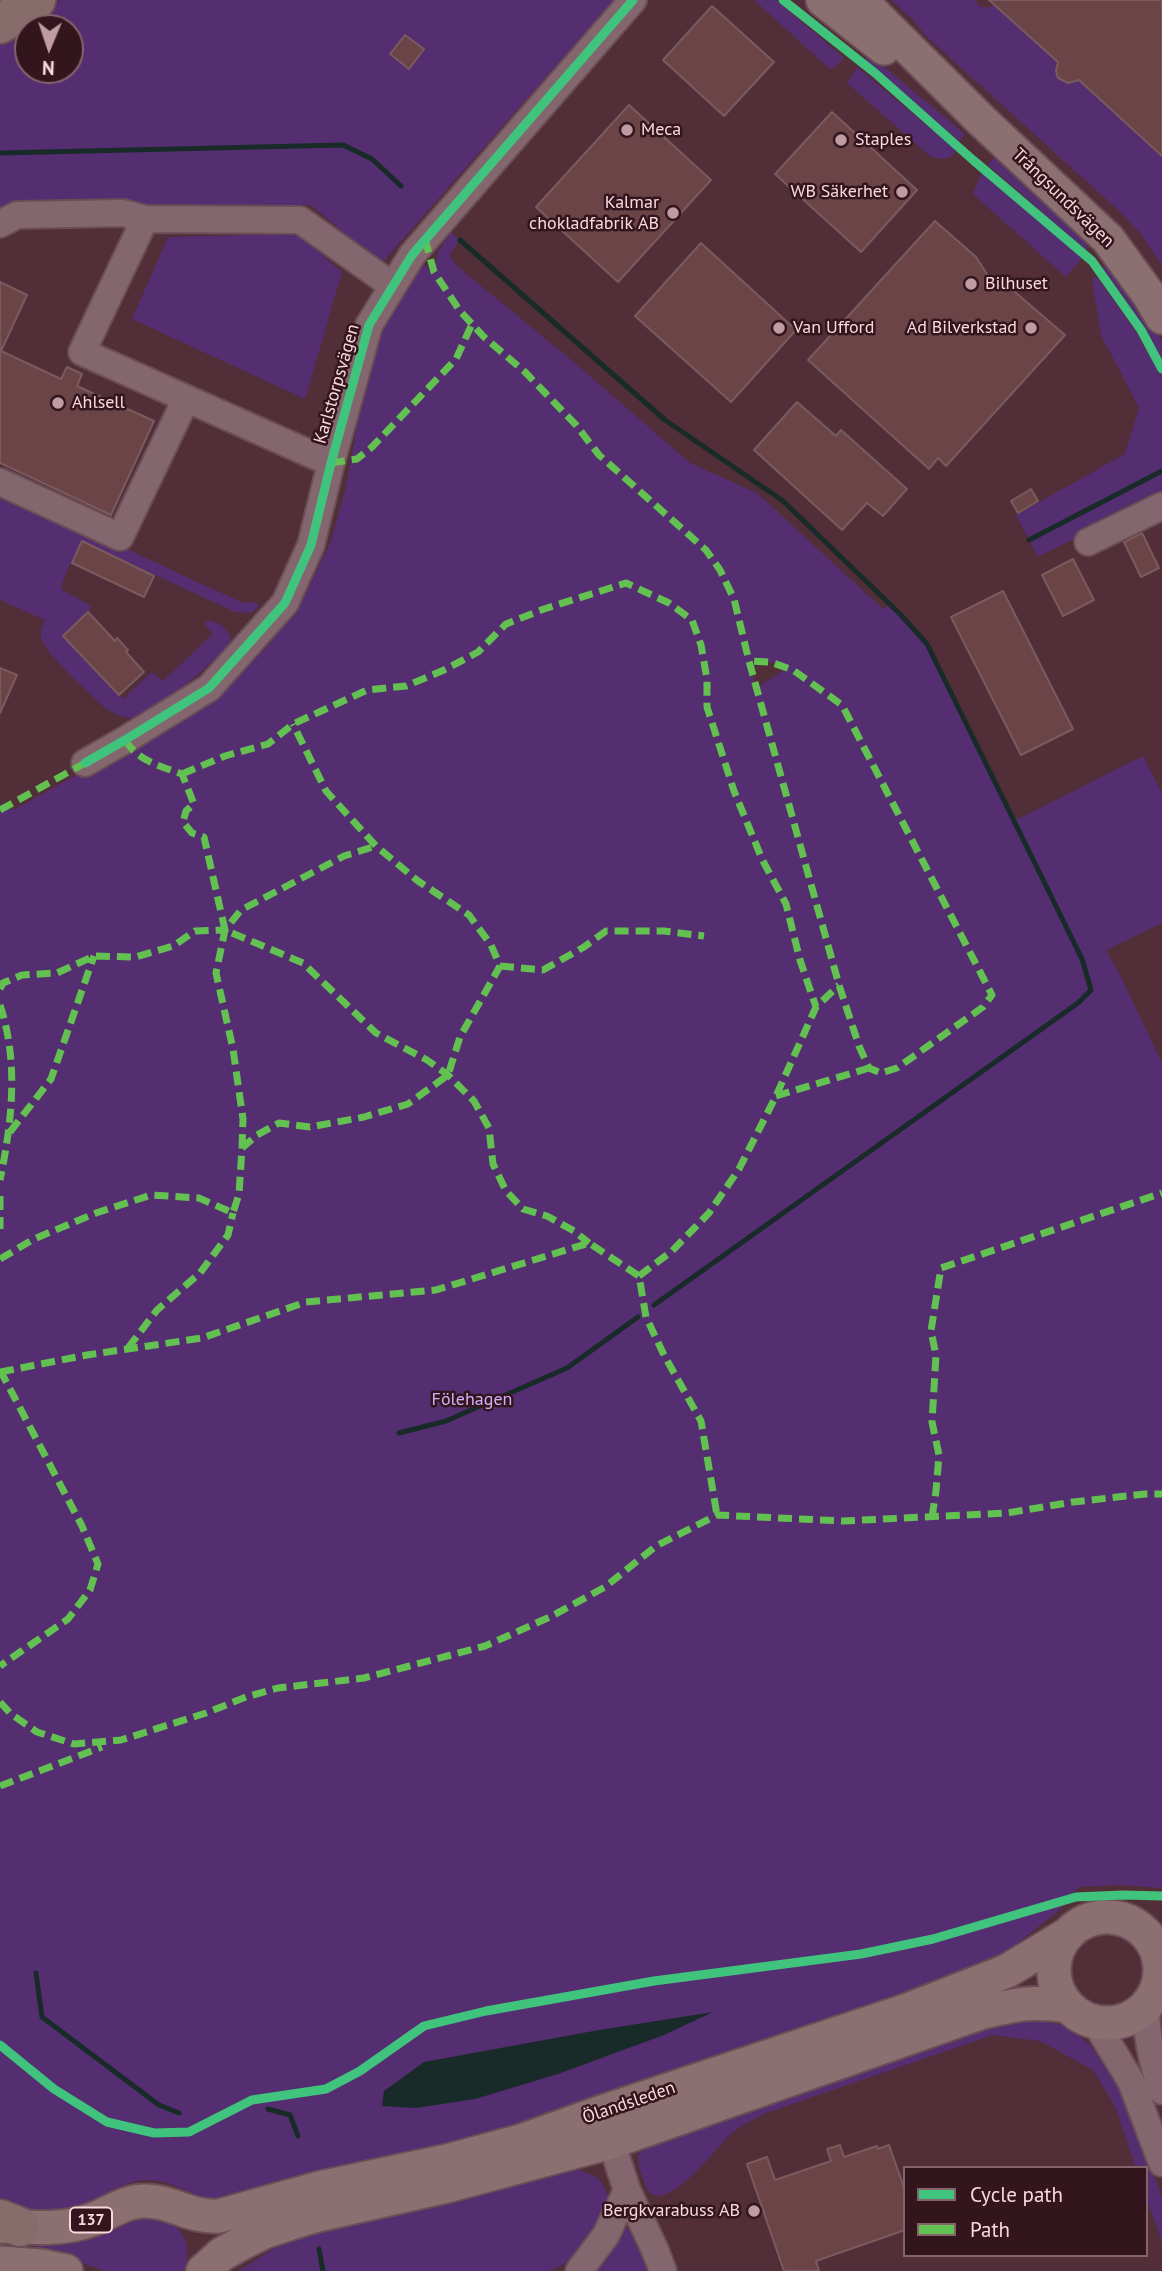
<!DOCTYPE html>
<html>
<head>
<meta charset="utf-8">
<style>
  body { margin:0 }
  #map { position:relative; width:1162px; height:2271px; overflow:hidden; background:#512e38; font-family:"PT Sans",sans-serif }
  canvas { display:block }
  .legend { position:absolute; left:903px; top:2166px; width:245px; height:91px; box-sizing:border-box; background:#33161d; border:2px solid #83646a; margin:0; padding:9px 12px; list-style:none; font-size:21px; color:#fad8de }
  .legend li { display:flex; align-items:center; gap:14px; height:35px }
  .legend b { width:35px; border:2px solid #83646a }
  .north { position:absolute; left:14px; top:14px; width:70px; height:70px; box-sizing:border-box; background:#33161d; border:2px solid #83646a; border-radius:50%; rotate:182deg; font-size:19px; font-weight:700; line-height:28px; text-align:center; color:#fad8de }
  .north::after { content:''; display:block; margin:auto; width:24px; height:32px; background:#bf9ca4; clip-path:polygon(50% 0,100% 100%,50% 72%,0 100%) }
</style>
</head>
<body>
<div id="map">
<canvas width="1162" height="2271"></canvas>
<ul class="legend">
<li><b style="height:9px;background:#40c37c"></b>Cycle path</li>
<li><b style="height:9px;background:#63c152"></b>Path</li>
</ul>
<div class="north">N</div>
</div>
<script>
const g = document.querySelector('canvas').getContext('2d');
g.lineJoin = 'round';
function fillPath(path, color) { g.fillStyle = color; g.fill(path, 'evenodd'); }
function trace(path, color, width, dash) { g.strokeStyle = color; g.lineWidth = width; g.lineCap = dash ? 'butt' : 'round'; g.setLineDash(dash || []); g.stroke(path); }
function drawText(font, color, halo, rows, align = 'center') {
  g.font = font + ' "PT Sans",sans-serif'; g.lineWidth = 5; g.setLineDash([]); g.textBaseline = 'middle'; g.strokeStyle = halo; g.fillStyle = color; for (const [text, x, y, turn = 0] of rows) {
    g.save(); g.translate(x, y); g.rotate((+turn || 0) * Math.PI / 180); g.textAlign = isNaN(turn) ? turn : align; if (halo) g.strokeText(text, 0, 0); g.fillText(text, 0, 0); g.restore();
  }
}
fillPath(new Path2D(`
  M61,0H614L381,264L311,205L0,210V41L28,20ZM28,28H70V70H28Z
  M754,0H776L844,58L831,70Z
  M891,0H975L980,7H991L994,4L1059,63L1056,71L1058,78L1068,83L1077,78L1162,155V266L1141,234L1118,210L925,35L913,20Z
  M870,55L965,134L959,141L864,61Z
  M857,67L957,151C948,161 943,159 931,157L847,83Z
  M994,158L1088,239L1086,250L988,165Z
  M982,172L1082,258L1066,277L973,194Z
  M451,232L460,240L449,255L458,267L575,363L690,463L757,493L883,609L891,605L927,644L1014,821L1143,756L1162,793V923L1106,950L1121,977L1162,1063V1888L1117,1885L1079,1887L1057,1912L1003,1955L906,1997L522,2128L219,2200C193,2199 173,2179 147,2180C122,2181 103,2197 81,2206C55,2217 27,2213 0,2210V803L14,810L220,694L268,646L307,591L331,541L346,487L364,386L377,341L399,294L420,262L434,272L438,251ZM749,661L770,662L787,668L756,688Z
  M293,234L303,238L342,272L305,399L132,319L168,237Z
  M1103,266L1111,267L1145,311L1162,341V359L1126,300L1102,268Z
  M1096,276L1133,327L1162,377V494L1038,557L1016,515L1125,454L1139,408L1101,335L1092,280Z
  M0,489L199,583L244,603L253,602L260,606L250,613L235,612L82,541C74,558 65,571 61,589L91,606L88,613L63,636L123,699L152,672L163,681L213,634L204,624L209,620C221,624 230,629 231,642C210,666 186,686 160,703C153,708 144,715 136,717C124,720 114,713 105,708C90,693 45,655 41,636C40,630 43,626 45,620L0,600Z
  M1040,2018L1069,2028L1090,2045L1120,2087L1132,2110L1162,2198V2242L1146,2197V2168H1136L1115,2106L1093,2070L1040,2041L993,2035L766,2113C755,2119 743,2124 733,2132C720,2142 660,2226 645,2184C640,2171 636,2161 640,2148L977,2025Z
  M575,2169C597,2175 602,2178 610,2200C594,2235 588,2257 549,2271H239L283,2242L329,2225Z
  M146,2217C153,2218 162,2218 169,2221C186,2230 192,2254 184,2271H104L72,2259L37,2253V2243C62,2241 86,2240 110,2232C122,2227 133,2220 146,2217Z
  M628,2228H632L647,2271H597L622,2231Z`), '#552e71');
fillPath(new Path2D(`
  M713,2012L664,2035L558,2074L475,2099L416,2108L382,2106L384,2091L424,2062L599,2030Z`), '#182b29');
trace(new Path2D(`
  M0,153L343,145L372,159L401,186
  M460,240L665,420L783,501L901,615L927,644L1082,959L1091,990L1078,1003L654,1305
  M1029,540L1162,471
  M399,1433L446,1421L567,1368L638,1317
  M36,1973L42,2017L159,2105L179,2113
  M268,2109L290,2115L298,2136
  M319,2249L323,2271`), '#182b29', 5);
const building = new Path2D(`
  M989,0H1162V156L1079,80L1068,83L1058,78L1056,71L1058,62Z
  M712,6L774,62L724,116L663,60Z
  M405,35L424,49L409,69L390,54Z
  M629,105L711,180L618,282L536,207Z
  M832,112L917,190L861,252L775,174Z
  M935,221L976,257L987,274L998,284L1015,292L1065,335L946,466L938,458L929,469L808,360Z
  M701,243L796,330L731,402L635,316Z
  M0,282L27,295L1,351L61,379L67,367L82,374L77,386L154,421L111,515L0,463Z
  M797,402L836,436L841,430L907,489L883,516L867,503L842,530L754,450Z
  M1031,489L1038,501L1018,513L1011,501Z
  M1142,533L1159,568L1141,577L1124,542Z
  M82,541L154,576L144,597L72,563Z
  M1073,559L1094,600L1063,616L1042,575Z
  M1003,591L1073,729L1021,755L951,617Z
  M88,612L115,641L117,638L128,650L126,652L144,672L119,695L63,636Z
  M0,668L17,675L0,713Z
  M840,2145L844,2157L877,2146L878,2149L889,2145L905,2190V2230L816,2261L819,2271H784L747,2164L767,2157L775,2180L831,2161L827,2149Z`);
fillPath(building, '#6b4448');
trace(building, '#795b5e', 2);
const minor = new Path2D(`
  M0,224L17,215L123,213L145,219
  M331,463L82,352L145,219L300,220L393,286
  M0,482L120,537L186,399
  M1088,542L1162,506
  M85,763L125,740L209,688L285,603L311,545L331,463L369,325L412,255L633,0
  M1146,2006C1146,2036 1152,2062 1162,2091
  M1095,2022L1131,2081L1162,2163
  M605,2123L627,2190L655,2250L663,2271
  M579,2271L606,2235L627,2190`);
const major = new Path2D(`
  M823,0L884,48
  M860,0L981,120L1108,239L1149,295L1162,317
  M1054 1970a53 53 0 1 1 106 0a53 53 0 1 1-106 0Z
  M0,2226C31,2227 61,2231 91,2220C109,2214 126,2200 146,2201C172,2201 190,2218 219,2216L320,2188L447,2161L521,2141L602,2112L905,2011L1007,1971L1065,1936
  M0,2263L41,2266L66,2271
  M203,2271L222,2254L242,2243L264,2232L291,2223L314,2216L443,2187L611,2142L983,2012C1018,2004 1031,2001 1068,2006`);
const highway = new Path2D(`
  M0,24L36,0
  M0,2219L20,2227`);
trace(minor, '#6a4d55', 30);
trace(major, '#6a4d55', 37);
trace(highway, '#6a4d55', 42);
trace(minor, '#84666e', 26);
trace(major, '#8b6f71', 33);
trace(highway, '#876c6b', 38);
trace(new Path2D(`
  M425,239L434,272L460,311L484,337L525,372L576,425L599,455L706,550L720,570L734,599L749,661L839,985L859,1046L869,1068L881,1073L897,1068L983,1007L992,995L842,705L793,670L770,662L749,661
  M331,463L357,459L372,447L456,359L472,324
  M125,740C138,761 160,766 182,774L194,804L186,811L183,822L192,833L204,837L225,930L303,963L376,1033L427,1060L448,1075L474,1101L489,1128L493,1164L506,1191L523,1209L547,1216L574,1231L589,1243
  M182,774L225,756L268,744L293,724L367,690L406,686L444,670L478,652L506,624L544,609L626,583L669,603L692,620L701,645L707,679V707L734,791L762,859L786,904L800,960L816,1007
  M0,810L85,763
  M500,966L543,970L584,947L606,931H664L704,936
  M0,989L3,983L22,975L57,973L94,956L136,957L173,946L195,931L225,930
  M0,1005C19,1062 12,1122 0,1180
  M776,1096L869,1068
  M10,1132L51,1079L94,956
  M242,1148L243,1119L233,1049L216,973L225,930L241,910L344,856L376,846
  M0,1196V1229
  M0,1259L34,1239L96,1213L151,1195L199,1198L233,1213L239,1194L242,1148L257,1135L279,1123L310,1127L364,1117L408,1104L448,1075L460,1037L500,966L491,945L469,915L418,881L376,846L326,791L293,724
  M639,1276L672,1251L709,1213L739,1169L776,1096L816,1007L839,985
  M128,1348L157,1310L200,1273L228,1235L233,1213
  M0,1370L82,1526L98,1564L90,1590L68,1619L0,1666
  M0,1372L87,1355L202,1338L306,1302L436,1290L589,1243L639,1276L646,1317L664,1355L701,1421L717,1515
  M932,1517L936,1491L939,1455L932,1422L936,1355L931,1331L941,1268L1162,1193
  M0,1702L11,1714L37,1732L74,1744L121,1740L206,1713L246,1697L278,1688L364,1678L485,1646L550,1617L605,1587L656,1546L717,1515L843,1521L1007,1513L1073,1502L1145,1494H1162
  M0,1786L102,1747`), '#63c152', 7, [14, 7]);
trace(new Path2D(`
  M783,0L875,73L973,160L1092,261L1141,330L1162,369
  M85,763L125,740L209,688L285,603L311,545L331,463L369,325L412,255L633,0
  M0,2045L54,2089L107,2122L154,2133L189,2132L252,2100L326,2089L360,2071L424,2026L486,2011L654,1981L861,1954L933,1939L1076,1897L1123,1895L1162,1896`), '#40c37c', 9);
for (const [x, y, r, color] of [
  [627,130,7,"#bf9ca4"],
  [841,140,7,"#bf9ca4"],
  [902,192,7,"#bf9ca4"],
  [673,213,7,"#bf9ca4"],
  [971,284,7,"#bf9ca4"],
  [779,328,7,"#bf9ca4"],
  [1031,328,7,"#bf9ca4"],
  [58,403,7,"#bf9ca4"],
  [754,2211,7,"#bf9ca4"]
]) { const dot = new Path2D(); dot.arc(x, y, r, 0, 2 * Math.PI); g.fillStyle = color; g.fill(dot); trace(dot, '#33161d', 2.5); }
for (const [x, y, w] of [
  [91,2220,42]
]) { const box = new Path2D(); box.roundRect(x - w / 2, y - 12.5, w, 25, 5); g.fillStyle = '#33161d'; g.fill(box); trace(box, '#fad8de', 2); }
drawText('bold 16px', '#fad8de', null, [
  ["137",91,2220]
]);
drawText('18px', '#fad8de', '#33161d', [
  ["Meca",641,130],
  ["Staples",855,140],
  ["WB Säkerhet",888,192,"right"],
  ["Kalmar",659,203,"right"],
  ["chokladfabrik AB",659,224,"right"],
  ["Bilhuset",985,284],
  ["Van Ufford",793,328],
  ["Ad Bilverkstad",1017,328,"right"],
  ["Ahlsell",72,403],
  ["Bergkvarabuss AB",740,2211,"right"]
], 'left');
drawText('18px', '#fad8de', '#33161d', [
  ["Trångsundsvägen",1063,198,44],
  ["Karlstorpsvägen",337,384,-74],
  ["Ölandsleden",629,2103,-19]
]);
drawText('18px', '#d2aefb', '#33161d', [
  ["Fölehagen",472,1400]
]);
</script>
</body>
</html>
